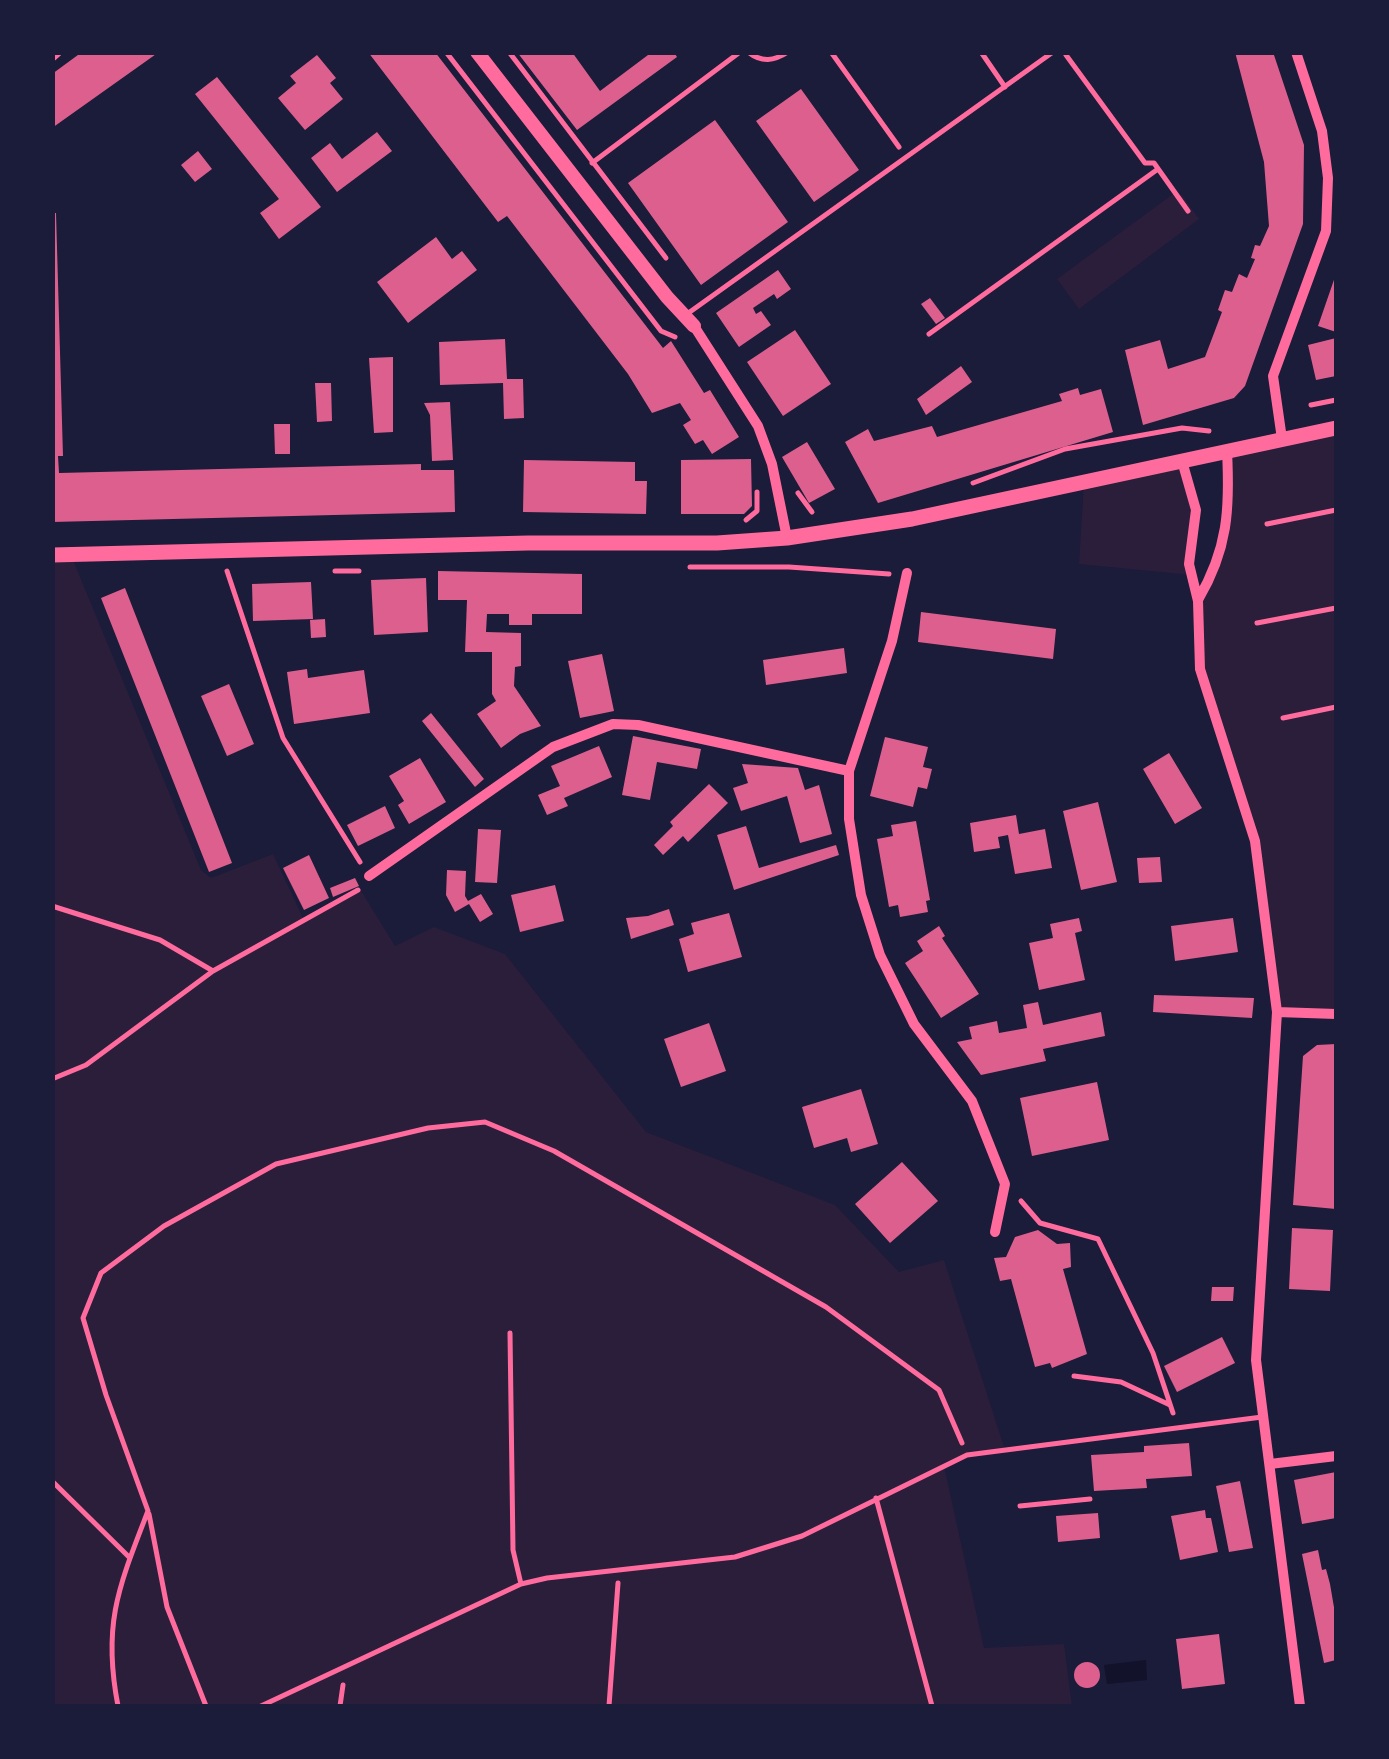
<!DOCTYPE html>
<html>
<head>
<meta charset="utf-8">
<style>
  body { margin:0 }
  #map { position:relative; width:1389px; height:1759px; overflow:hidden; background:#1b1b3a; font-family:"IBM Plex Sans",sans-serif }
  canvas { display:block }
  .frame { position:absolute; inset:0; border:55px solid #1b1b3a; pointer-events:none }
</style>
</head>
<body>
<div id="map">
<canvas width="1389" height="1759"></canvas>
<div class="frame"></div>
</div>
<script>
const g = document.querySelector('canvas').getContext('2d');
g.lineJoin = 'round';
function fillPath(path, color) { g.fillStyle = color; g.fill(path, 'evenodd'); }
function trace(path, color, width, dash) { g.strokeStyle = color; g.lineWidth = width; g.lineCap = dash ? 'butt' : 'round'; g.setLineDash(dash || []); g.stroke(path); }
fillPath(new Path2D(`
  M1173,194L1182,195L1199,219L1079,309L1057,279Z
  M1336,428V1014L1277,1012L1255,841L1206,691L1198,601L1230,505L1227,451Z
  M1182,461L1196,510L1191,575L1079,564L1084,482Z
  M52,555H71L201,870L211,878L273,854L303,918L360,889L395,946L434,927L505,954L646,1132L835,1205L899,1272L944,1260L1005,1450L967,1455L944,1466L984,1648L1064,1644L1072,1706H53Z`), '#2a1e3b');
fillPath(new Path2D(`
  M1146,1660L1147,1680L1107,1684L1104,1665Z`), '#12122b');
fillPath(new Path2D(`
  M82,52H159L52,128V74Z
  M368,52H435L663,348L671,341L704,393L710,390L739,437L712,454L703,440L695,444L683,425L691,420L680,403L652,413L628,374L507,216L498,222Z
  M517,52H572L600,91L652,52H674L677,57L577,130Z
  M1235,52H1273L1304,145L1303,224L1245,386L1234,398L1143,425L1125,350L1160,340L1168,369L1205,357L1222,312L1218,310L1225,290L1232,292L1239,274L1247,278L1255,259L1251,258L1255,245L1260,246L1269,226L1264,162Z
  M317,55L336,78L330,83L343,99L305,130L278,98L296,83L290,76Z
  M217,77L321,207L279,239L260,213L279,199L195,94Z
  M801,89L859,170L814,202L756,121Z
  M715,120L788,222L701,285L628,183Z
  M377,132L392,151L337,192L311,158L330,143L342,159Z
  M198,151L212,169L195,182L181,165Z
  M52,213H56L63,456H58L59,473L421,464V470H454L455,512L52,522Z
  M436,237L452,259L462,251L477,270L408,323L377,282Z
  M778,270L791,289L777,299L774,294L753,308L756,314L761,311L771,325L739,347L716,313Z
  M1336,274V332L1318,326Z
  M930,298L945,318L936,324L921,304Z
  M795,330L831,384L783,416L747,362Z
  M1336,338V376L1316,380L1308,345Z
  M505,339L507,379H523L524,418L504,419L503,383L440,385L439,342Z
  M393,357V432L374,433L369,358Z
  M961,366L972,382L926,415L917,399Z
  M315,383H331L332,421L317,422Z
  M1078,388L1080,395L1101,389L1113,432L878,503L845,442L868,429L874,441L932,426L937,437L1062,401L1059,394Z
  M450,402L453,460L432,461L430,415L424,403Z
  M274,424H290V454H275Z
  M807,442L835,489L809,503L782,457Z
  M751,459L752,506L744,514H681V460Z
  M524,460L635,462V481H647L646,514L523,512Z
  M438,571L582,574V614H532V625H509V614H487L486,632L521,633V666L515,667L514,686L541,726L520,734L501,748L477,714L496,701L492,694V652H465L467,600H438Z
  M426,578L428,632L374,635L371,580Z
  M311,582L313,619L253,621L252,584Z
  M125,588L232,863L209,872L101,598Z
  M921,612L1056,629L1053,659L918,642Z
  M325,619L326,637L311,638L310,620Z
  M844,648L847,673L766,685L763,660Z
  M602,654L614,711L580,718L568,661Z
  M307,669L308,678L364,670L370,713L294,724L287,672Z
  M229,684L254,744L227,756L201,696Z
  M431,713L484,779L475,787L422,721Z
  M633,736L701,749L697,769L657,762L650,800L622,795Z
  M885,737L928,747L923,767L932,769L927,789L918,787L913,807L870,796Z
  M599,746L612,777L564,798L568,806L547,815L538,795L560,786L551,766Z
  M1169,753L1202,808L1175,824L1143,769Z
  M420,758L446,802L409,824L398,805L404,801L389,776Z
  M742,764L798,768L805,790L819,785L832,834L800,843L787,796L741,811L733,788L748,783Z
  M709,784L728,803L688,842L683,836L663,855L654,845L673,826L670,822Z
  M1098,802L1117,882L1081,890L1063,811Z
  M385,806L395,828L358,846L347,825Z
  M1016,815L1019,834L1045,829L1052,868L1015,874L1008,835L998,837L1000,848L974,852L970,823Z
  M916,821L930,900L926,901L928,912L900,917L898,905L889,907L877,839L893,836L891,825Z
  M746,826L759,868L836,845L839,855L734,890L717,835Z
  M478,829L501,830L497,883L475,882Z
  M309,855L329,898L304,910L283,868Z
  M1160,857L1162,882L1139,883L1137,858Z
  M447,870L466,871L465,896L468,901L481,894L493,914L480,922L469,904L455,912L446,895Z
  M355,878L359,886L333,897L330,888Z
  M555,885L564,921L520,932L511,895Z
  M669,909L674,925L631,939L626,918L648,916Z
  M729,913L742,957L688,972L679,939L694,934L691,923Z
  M1079,918L1082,931L1075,933L1085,980L1039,990L1029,943L1053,938L1050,924Z
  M1233,918L1238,952L1175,961L1171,926Z
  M939,926L945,936L942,938L979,994L941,1018L905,963L923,951L917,941Z
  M1154,995L1254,998L1252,1018L1153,1012Z
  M1038,1002L1043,1025L1101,1012L1105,1036L1043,1049L1046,1061L981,1075L957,1042L972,1039L969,1027L997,1021L999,1033L1027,1028L1023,1005Z
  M709,1023L726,1071L681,1087L664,1039Z
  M1336,1044V1209L1293,1205L1303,1056L1317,1045Z
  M1097,1082L1109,1140L1032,1156L1020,1098Z
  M861,1089L878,1144L851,1152L847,1138L814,1148L802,1107Z
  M902,1162L938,1201L890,1243L855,1204Z
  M1292,1228L1333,1230L1330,1291L1289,1289Z
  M1038,1230L1057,1244L1070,1243L1071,1267L1063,1269L1087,1354L1052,1368L1050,1363L1035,1367L1011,1279L1000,1281L994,1258L1006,1257L1015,1237Z
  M1212,1287H1234L1233,1301H1211Z
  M1222,1337L1235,1363L1177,1392L1164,1366Z
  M1189,1443L1192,1476L1146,1479L1147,1488L1094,1491L1091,1455L1144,1452V1446Z
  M1336,1472V1518L1302,1524L1294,1480Z
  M1240,1481L1253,1548L1229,1552L1216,1486Z
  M1205,1510L1206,1518H1211L1218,1552L1180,1560L1171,1516Z
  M1098,1513L1100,1538L1058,1542L1056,1516Z
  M1318,1550L1322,1570L1326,1569L1330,1584L1336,1619V1660L1324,1663L1302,1554Z
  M1219,1634L1225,1684L1182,1689L1176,1639Z
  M1074 1675a13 13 0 1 1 26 0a13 13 0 1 1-26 0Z`), '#dd5f8e');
trace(new Path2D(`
  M446,52L661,331L675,337
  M509,52L666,258
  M748,52C762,63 774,61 788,52
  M831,52L899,147
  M1066,55L1145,163H1154L1188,211
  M52,60L61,52
  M592,163L740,52
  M929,334L1158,169
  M1311,405L1336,400
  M973,483L1065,449L1182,428L1209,431
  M798,493L812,512
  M746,520L757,511V492
  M1267,524L1336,510
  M690,567H789L889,574
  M227,571L283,738L360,862
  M335,571H359
  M1257,623L1336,608
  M1283,718L1336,707
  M52,906L160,940L213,971
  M52,1079L86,1065L213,971L358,890
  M1021,1201L1040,1223L1098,1239L1153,1353L1173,1413
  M1074,1376L1121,1382L1170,1405
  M52,1481L130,1558
  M1020,1506L1090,1499
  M149,1514L167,1607L206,1706
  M118,1706C102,1624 119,1586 148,1511L106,1395L83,1318L101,1273L164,1226L276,1164L428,1128L485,1122L554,1151L826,1307L939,1390L962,1443
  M340,1706L343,1685
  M609,1706L618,1583`), '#ff6b9d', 5);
trace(new Path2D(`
  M981,52L1005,87
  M687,314L1053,52
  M510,1333L513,1550L521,1584
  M876,1498L932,1706
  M261,1706L521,1584L547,1578L735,1557L802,1536L967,1455L1262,1417`), '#ff6b9d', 5);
trace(new Path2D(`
  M694,326L758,426L772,464L787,538
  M1282,439L1273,376L1326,231L1328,178L1322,131L1296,52
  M1182,461L1196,510L1189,564L1198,601L1200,669L1255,841L1277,1012L1256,1360L1300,1706
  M907,573L892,641L849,771V819L861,895L880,955L914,1024L972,1101L1005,1184L995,1232
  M1198,600C1228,549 1230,509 1227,451
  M369,876L553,747L613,724L638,725L849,771
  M1277,1012L1336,1014
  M1270,1464L1336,1456`), '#ff6b9d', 10);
trace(new Path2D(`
  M477,52L667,297L694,326`), '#ff6b9d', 14);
trace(new Path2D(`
  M52,555L528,543H717L787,538L912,519L1336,428`), '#ff6b9d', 15);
</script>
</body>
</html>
